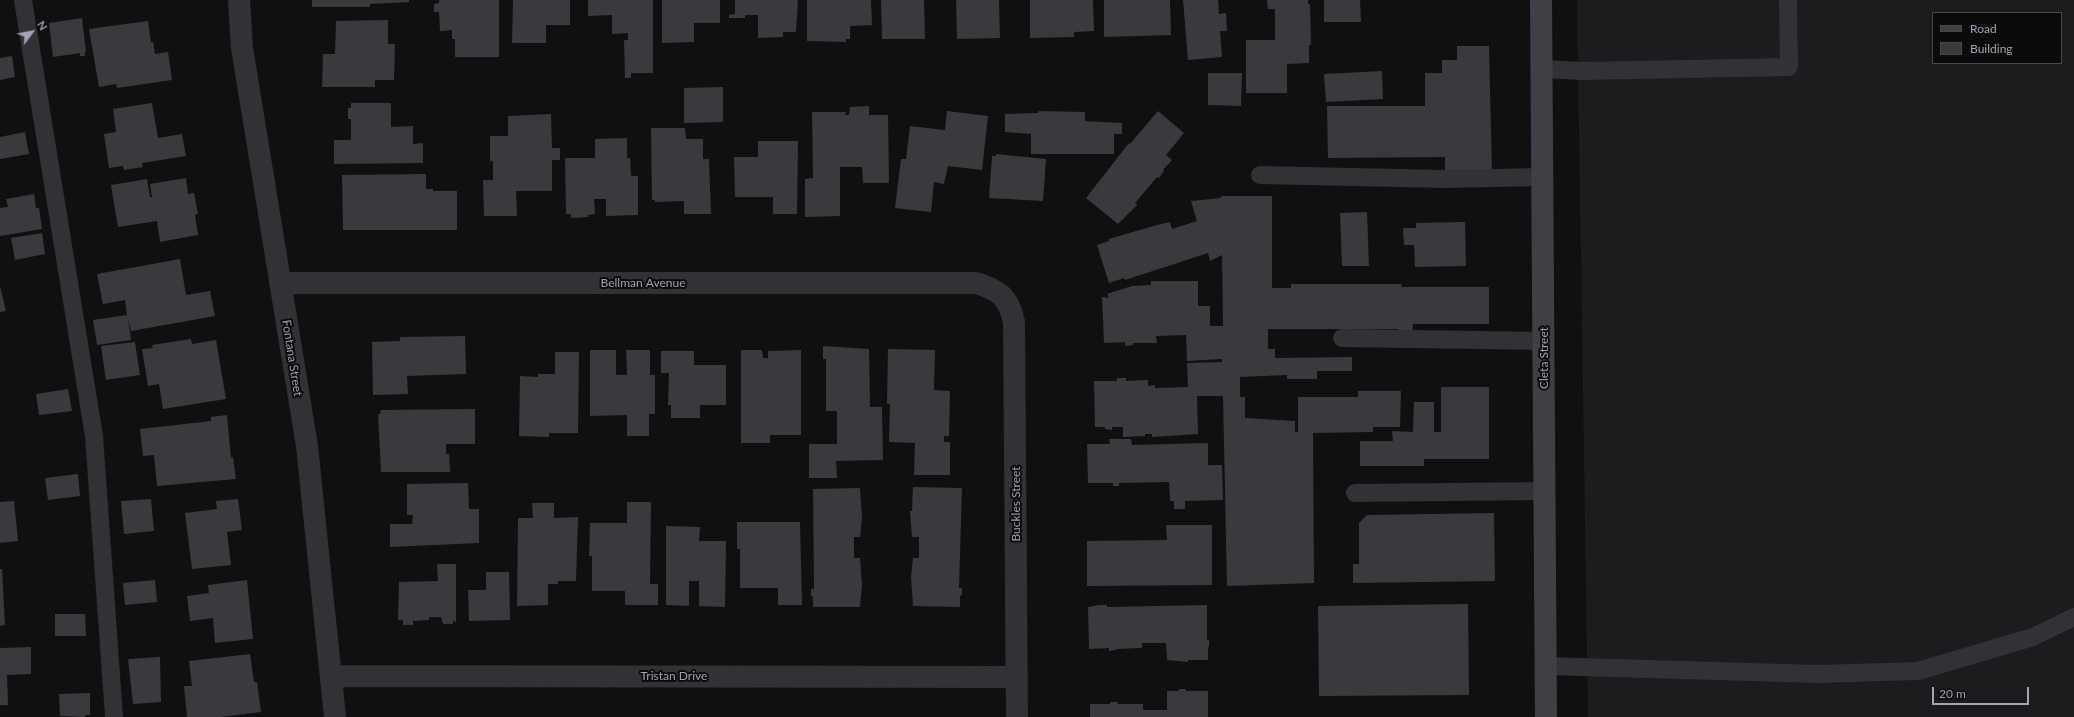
<!DOCTYPE html>
<html>
<head>
<meta charset="utf-8">
<style>
  body { margin:0 }
  #map { position:relative; width:2074px; height:717px; overflow:hidden; background:#101011; font-family:Lato,sans-serif }
  canvas { display:block }
  .legend { position:absolute; left:1932px; top:12px; width:130px; height:52px; box-sizing:border-box; background:#0b0b0c; border:1px solid #47484e; margin:0; padding:5px 7px; list-style:none; font-size:12px; color:#a1a4b2 }
  .legend li { display:flex; align-items:center; gap:8px; height:20px }
  .legend b { width:20px; border:1px solid #47484e }
  .north { position:absolute; left:12px; top:12px; width:40px; height:40px; -webkit-text-stroke:3px #0b0b0c; paint-order:stroke; rotate:58deg; font-size:11px; font-weight:700; line-height:16px; text-align:center; color:#a1a4b2 }
  .north::after { content:''; display:block; margin:auto; width:14px; height:18px; background:#a1a4b2; clip-path:polygon(50% 0,100% 100%,50% 72%,0 100%) }
  .scale { position:absolute; left:1932px; top:687px; width:97px; height:18px; box-sizing:border-box; border:2px solid #a1a4b2; border-top:0; padding-left:5px; font-size:12px; line-height:14px; white-space:nowrap; color:#a1a4b2; -webkit-text-stroke:3px #0b0b0c; paint-order:stroke }
</style>
</head>
<body>
<div id="map">
<canvas width="2074" height="717"></canvas>
<ul class="legend">
<li><b style="height:5px;background:#3f4046"></b>Road</li>
<li><b style="height:11px;background:#3a3a3e"></b>Building</li>
</ul>
<div class="north">N</div>
<div class="scale">20 m</div>
</div>
<script>
const g = document.querySelector('canvas').getContext('2d');
g.lineJoin = 'round';
function fillPath(path, color) { g.fillStyle = color; g.fill(path, 'evenodd'); }
function trace(path, color, width, dash) { g.strokeStyle = color; g.lineWidth = width; g.lineCap = dash ? 'butt' : 'round'; g.setLineDash(dash || []); g.stroke(path); }
function drawText(font, color, halo, rows, align = 'center') {
  g.font = font + ' Lato,sans-serif'; g.lineWidth = 4; g.setLineDash([]); g.textBaseline = 'middle'; g.strokeStyle = halo; g.fillStyle = color; for (const [text, x, y, turn = 0] of rows) {
    g.save(); g.translate(x, y); g.rotate((+turn || 0) * Math.PI / 180); g.textAlign = isNaN(turn) ? turn : align; if (halo) g.strokeText(text, 0, 0); g.fillText(text, 0, 0); g.restore();
  }
}
fillPath(new Path2D(`
  M1577,0H2074V717H1588ZM1933,13H2061V63H1933Z`), '#1c1c1e');
fillPath(new Path2D(`
  M312,0H409V2L370,4V7H312Z
  M439,0H499V57H455V39H452V30L440,31L439,12H434V4L439,3Z
  M513,0H570V25H546V43H512Z
  M588,0H653V73H631V78H625L624,40H628V33L612,34V15L588,16Z
  M662,0H720V23H694V42L662,43Z
  M735,0H798L796,32H783V37L758,38V15H745V18H729V15L735,14Z
  M807,0H871L872,25L850,26V39H846V42L807,41Z
  M881,0H924L925,39H882Z
  M956,0H999L1000,38L957,39Z
  M1030,0H1093L1094,31L1074,32V37L1030,38Z
  M1104,0H1170L1171,35L1104,37Z
  M1183,0H1218L1219,14L1226,13L1227,31H1220L1222,57L1188,60Z
  M1267,0H1308V4H1310L1311,45H1309V63L1287,64V93H1246V40H1275V9H1268Z
  M1324,0H1360L1361,22H1324Z
  M82,18L86,52H85V56H80V53L53,57L49,23Z
  M388,20V44H395L394,80H375V87H322L323,54H335L336,21Z
  M148,21L151,42H153L155,54L168,52L172,80L117,88L116,84L99,87L89,29Z
  M1457,46H1489L1492,174L1445,173V157L1328,158L1327,106H1425V73H1442V60H1457Z
  M12,56L15,77L0,80V58Z
  M1382,71L1383,99L1326,102L1324,74Z
  M1208,73H1242L1241,106L1208,105Z
  M723,87V122L684,123V88Z
  M152,103L158,138L182,134L186,156L142,163L143,167L124,170L123,166L109,168L104,134L116,132L113,109Z
  M351,103H391V127L413,126V144L423,143V163L334,164V140H351V119H348V108H351Z
  M869,106V115H888L889,183H863L862,167H840V216L805,217V179L813,178L812,112H846L845,115H849L850,107Z
  M947,111L988,116L982,170L948,166L944,184L934,182L931,212L895,208L901,159H906L910,126L945,130Z
  M1039,111L1085,112V121L1122,123V134H1114V154H1031V134L1005,132V114L1038,113Z
  M1158,111L1184,133L1166,155L1172,160L1163,170L1164,171L1159,178L1157,177L1135,203L1137,205L1118,224L1086,198L1129,143L1130,144Z
  M551,114L552,148H560V160H552V191H516L517,216H484L483,180H493V161H490V136H508V116Z
  M651,128H685L686,139H703V159H709L711,214H684V201L655,202V200H652Z
  M25,132L29,154L0,159V137Z
  M627,138V158H630L631,176H638V215L606,216V199H594L595,214L588,215V217L571,218V214H566L565,158H595V139Z
  M758,141H798L797,214H773V197H735L734,157H758Z
  M996,154L1046,159L1043,201L989,198L992,156H996Z
  M426,174V189H433V191H457V230H343L342,175Z
  M186,178L188,194L194,193L198,214L195,215L198,235L160,242L157,221L118,227L111,185L147,179L150,197H152L150,184Z
  M34,194L36,208H39L42,229L0,236V208L8,207L6,199Z
  M1221,196H1272V288H1291V284H1401L1402,287H1489V324H1413L1412,335H1399L1398,329H1268V349H1275V358L1352,357V371H1317V379H1287V375L1240,377V397H1245V418L1295,421V432H1302H1298V397H1358V391H1401L1400,427H1373V432L1313,433L1314,583L1227,586L1223,396H1197L1198,434L1152,437V434H1145V436L1123,437V427H1112V430L1105,429V427H1095L1094,381H1117V378H1126V381L1148,380V386L1155,385V388L1188,387L1187,363L1222,362V359L1187,361L1186,335L1156,336L1157,343H1133V345L1125,346V342L1104,343L1102,297L1109,298L1107,294L1132,286L1151,285V281H1198V306H1210V326H1223L1222,255L1210,261L1208,253L1125,280L1124,278L1109,283L1097,245L1109,241V239L1157,225L1170,222L1172,229L1197,221L1191,201L1221,198Z
  M1367,212L1369,266H1342L1340,213Z
  M1465,222L1466,266L1415,267L1414,245H1404L1403,228H1416V223Z
  M42,233L45,254L15,260L11,238Z
  M180,259L186,295L210,291L215,316L131,331L128,317L131,340L97,345L93,320L127,315L125,300L103,304L97,274Z
  M0,286L6,311L0,312Z
  M465,336L466,374L407,376L408,394L373,395L372,342L400,341V337Z
  M191,339L192,344L216,340L226,399L163,409L159,384L148,386L142,349L153,348L152,345Z
  M135,342L140,375L106,380L101,346Z
  M823,346L869,349L870,407H882L883,460L836,461L837,478H809V444H837V411H826V359H823Z
  M888,349L935,350L934,390L950,391L949,436H944V442H950V475H914L915,443L889,442L890,404H887Z
  M590,350H616V375H627L626,350H650V375H655V414H649V436H627V415L590,416Z
  M741,350H762L763,358H768V351L801,350V435H770V443H741Z
  M661,351H694V365H726V405H700V418H671V405H668L669,373H661Z
  M555,352H579L578,433H549V437L519,436L520,376L538,377V374H555Z
  M1441,387H1489V459H1424V466H1360V441H1393L1392,431L1413,432L1414,402H1434V432H1441Z
  M68,389L72,411L39,415L36,394Z
  M475,409V444H446V454H449L450,472H381L378,414H380L381,410Z
  M227,415L231,458L233,457L236,479L157,486L154,455L143,456L140,429L211,421V417Z
  M1109,439H1131L1132,445L1208,443V465H1222L1223,500L1185,501V509H1174V501H1170L1169,482L1119,483V486H1113V483H1088L1087,444H1110Z
  M78,474L80,496L48,500L45,478Z
  M468,483L469,509H479V543L390,547V524H412L413,515H407V484Z
  M913,487L962,488L959,588H962V595L960,596V607L913,606L911,577L913,558H919V537H912L910,511H912Z
  M860,488L862,518L860,537H854V558H860L862,585L860,607H813V597L811,596V589H814L813,489Z
  M151,499L154,531L124,534L121,501Z
  M238,499L242,530L227,532L231,565L192,569L185,513L217,509L216,501Z
  M14,501L18,541L0,543V502Z
  M627,502H651L650,584H658V605H625V591H592V556H589L590,523H627Z
  M532,503H554V518L578,517L576,581H558V584H548V605L517,606L518,518H533Z
  M1494,513L1495,581L1353,583V564H1359V523L1367,515Z
  M737,522H800L802,605H778V588H740V549H737Z
  M1166,525H1212V585L1087,586V541L1167,540Z
  M666,526L700,527L699,541H726L725,607L699,606V581H689V606L666,605Z
  M437,564H456V622L453,621V624H443L441,617H429V620L413,621V625H403V620H398L399,582L438,581Z
  M0,569H2L5,625L0,626Z
  M486,572H509L510,620L469,621L468,590H486Z
  M155,580L157,602L125,605L123,583Z
  M247,580L253,639L215,643L213,618L190,621L187,596L209,593L208,585Z
  M1468,604L1469,695L1319,696L1318,606Z
  M1099,605H1107V607L1207,605V640H1209V647H1208V660H1188V662L1167,660L1166,643H1142V648L1117,649L1116,650L1109,651V648L1089,649L1088,607Z
  M55,614H85L86,636H55Z
  M31,647V674L7,675L8,705H0V648Z
  M250,654L254,682H257L261,712L221,717H187L184,686H192L189,661Z
  M160,657L161,702L133,704L128,659Z
  M1179,689H1186V691H1208V717H1090V704H1110V702H1117L1118,704H1143V710H1167V691H1179Z
  M90,693V715H85V717L60,716L59,694Z`), '#3a3a3e');
trace(new Path2D(`
  M23,0L94,436L114,717
  M1542,69L1582,71L1789,67L1788,0
  M1260,175L1445,179L1542,177
  M1342,338L1544,341
  M1355,493L1545,491
  M1546,666L1818,674L1918,671L2033,637L2074,617`), '#313136', 18);
trace(new Path2D(`
  M239,0L242,48L307,446L335,717
  M280,283H976C999,290 1009,297 1014,322L1017,717
  M331,676L1017,677`), '#313136', 22);
trace(new Path2D(`
  M1541,0L1546,717`), '#3f4046', 22);
drawText('12px', '#a1a4b2', '#0b0b0c', [
  ["Bellman Avenue",643,283],
  ["Fontana Street",292,358,81],
  ["Cleta Street",1544,358,-90],
  ["Buckles Street",1016,504,-90],
  ["Tristan Drive",674,676]
]);
</script>
</body>
</html>
